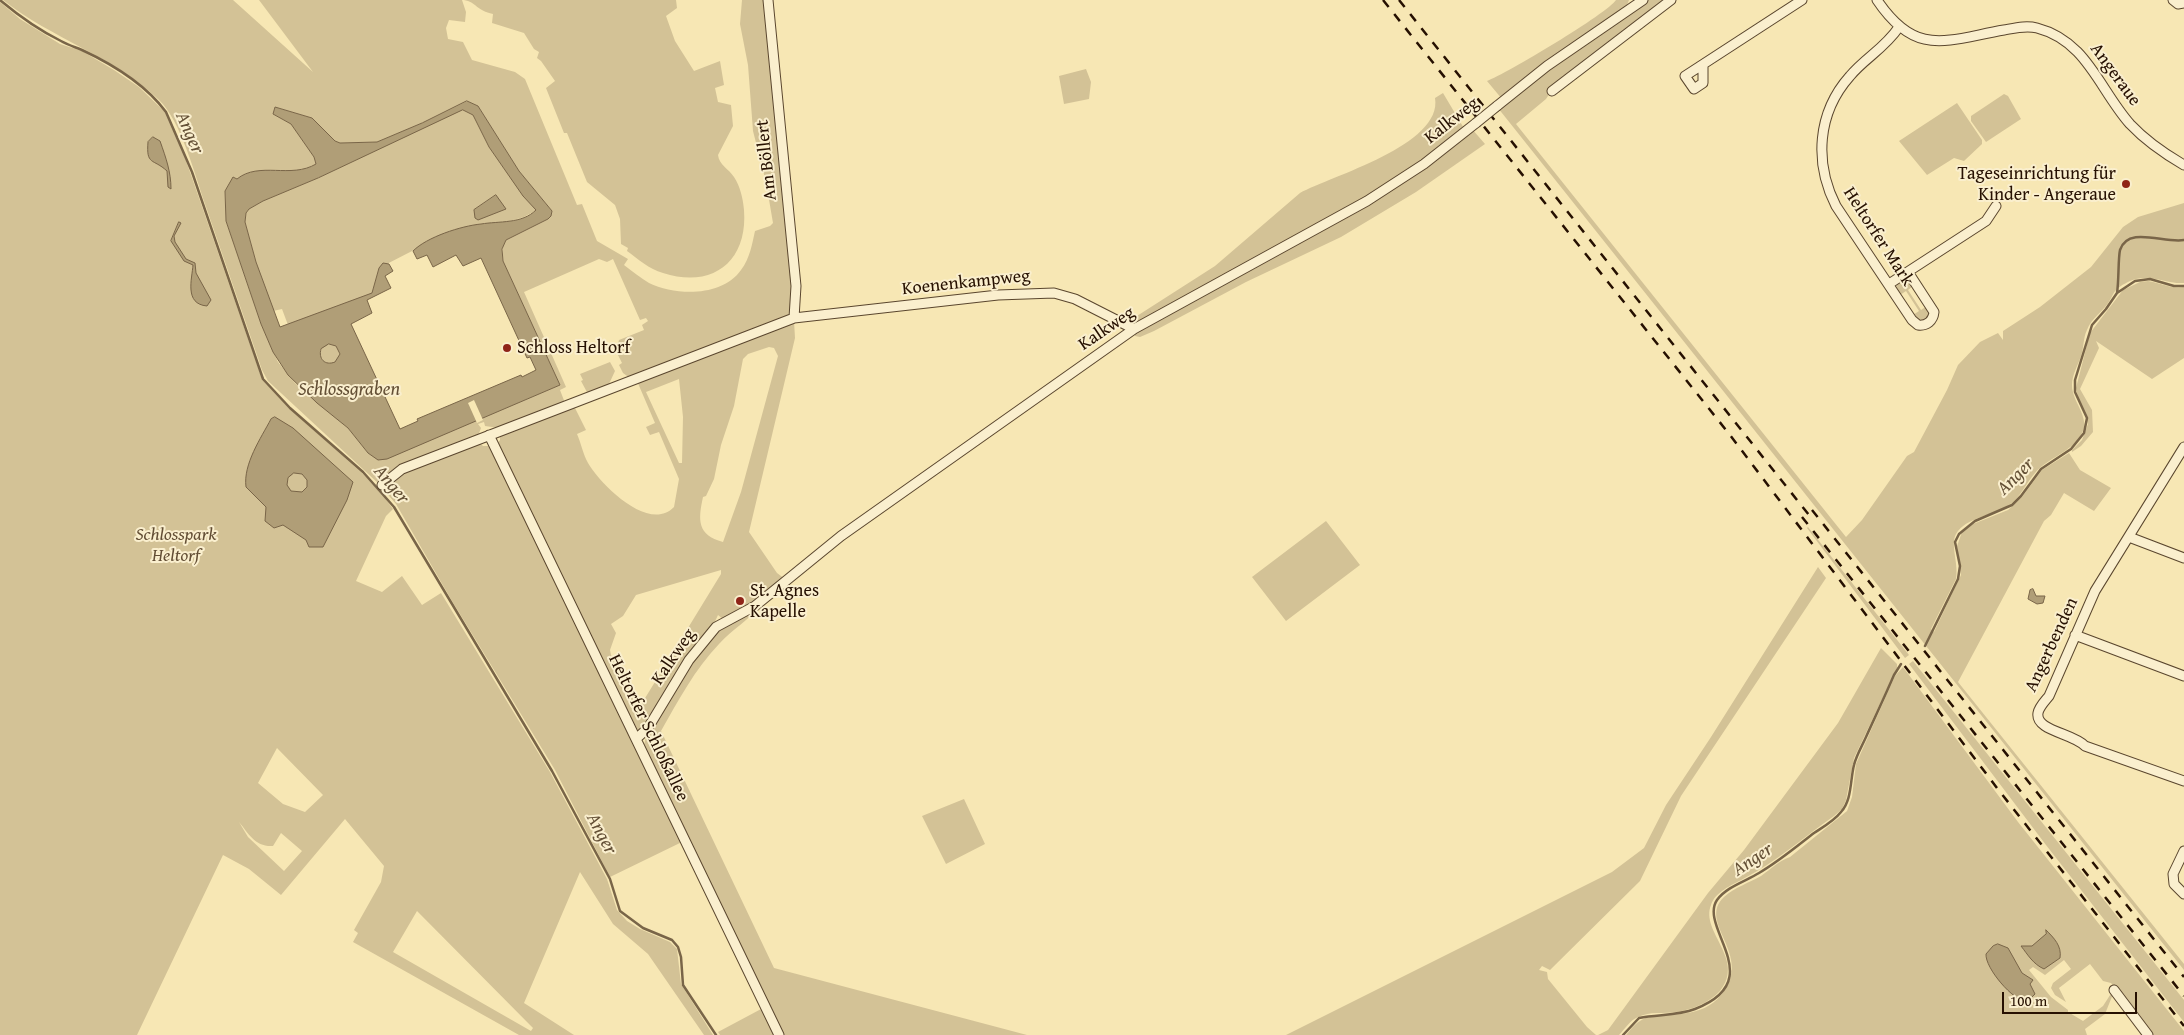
<!DOCTYPE html>
<html>
<head>
<meta charset="utf-8">
<style>
  body { margin:0 }
  #map { position:relative; width:2184px; height:1035px; overflow:hidden; background:#f7e7b4; font-family:"Gentium Book Plus",serif }
  canvas { display:block }
  .scale { position:absolute; left:2002px; top:992px; width:135px; height:22px; box-sizing:border-box; border:2px solid #261001; border-top:0; padding-left:6px; font-size:15px; line-height:18px; white-space:nowrap; color:#261001; -webkit-text-stroke:4px #faefce; paint-order:stroke }
</style>
</head>
<body>
<div id="map">
<canvas width="2184" height="1035"></canvas>
<div class="scale">100 m</div>
</div>
<script>
const g = document.querySelector('canvas').getContext('2d');
g.lineJoin = 'round';
function fillPath(path, color) { g.fillStyle = color; g.fill(path, 'evenodd'); }
function trace(path, color, width, dash) { g.strokeStyle = color; g.lineWidth = width; g.lineCap = dash ? 'butt' : 'round'; g.setLineDash(dash || []); g.stroke(path); }
function drawText(font, color, halo, rows, align = 'center') {
  g.font = font + ' "Gentium Book Plus",serif'; g.lineWidth = 4; g.setLineDash([]); g.textBaseline = 'middle'; g.strokeStyle = halo; g.fillStyle = color; for (const [text, x, y, turn = 0] of rows) {
    g.save(); g.translate(x, y); g.rotate((+turn || 0) * Math.PI / 180); g.textAlign = isNaN(turn) ? turn : align; if (halo) g.strokeText(text, 0, 0); g.fillText(text, 0, 0); g.restore();
  }
}
fillPath(new Path2D(`
  M3,0H233L313,72L259,0H462L466,12L465,22L449,20L446,28L448,39L463,42L472,60L515,72L525,79L577,205L582,204L597,241L628,259L624,265C632,271 641,278 649,283C676,296 722,297 741,270C750,258 752,244 755,231L770,226L773,223L766,182L753,131L748,65L740,24L742,0H767L793,306L789,315L630,378L623,373L619,365L622,363L616,351L619,340L644,330L642,325L648,321L646,318L640,320L613,259L607,262L599,259L524,292L566,387L560,390L565,403L499,428L485,426L484,422L478,424L481,428L478,436L379,484L268,381L262,370C243,315 224,259 205,204C195,175 181,121 159,100C114,56 52,39 3,0ZM467,101L478,106L519,171L552,211L551,216L548,219L506,240L503,245V261L560,385L384,459L368,453L348,428L295,383L278,362L261,324L226,221L225,191L234,177L237,179C259,161 292,179 316,164L314,157L291,124L273,114L275,107L312,118L335,141L340,143L377,142L422,123Z
  M464,0H676L677,8L666,16L675,41L694,71L720,61L724,85L715,88L718,102L731,105L733,126L718,155C719,165 729,169 734,177C740,186 743,198 744,210C748,262 712,289 663,273C649,269 638,259 627,251L628,248L621,244L620,219L615,205L587,182L567,133H564L546,88L555,81L541,61L537,58L539,52L534,49L524,33L492,23L493,14C477,11 476,2 464,0Z
  M1616,0H1629L1625,10L1502,99L1487,81C1506,74 1608,13 1616,0Z
  M1647,0H1669L1552,90L1546,99L1516,124L1846,537L1862,520L1907,456L1914,452L1947,390L1958,365L1980,342L1998,333L2003,340V331L2040,307L2091,267L2123,227L2138,217L2184,203V283C2167,284 2153,275 2136,279C2129,281 2121,285 2116,290C2113,293 2112,297 2110,300C2104,311 2091,318 2087,330C2083,338 2084,348 2081,356C2078,365 2072,375 2072,385C2072,404 2094,419 2079,438C2067,454 2048,458 2035,473C2026,483 2021,497 2009,505C1993,516 1966,517 1956,534C1950,545 1959,564 1956,579L1931,629L1934,632L1961,575L1957,546L1962,532L1973,524L2008,510L2022,497L2042,470L2069,453L2080,470L2111,488L2094,511L2064,493L2051,515L2044,521L1958,682L2184,964V970L1498,108L1549,68Z
  M0,2L20,19L60,44L82,51L114,70L139,87L166,113L174,128L190,172L262,379L290,409L363,474L385,498L393,509L386,516L356,581L382,592L402,576L422,605L441,593L550,772L607,879L617,910L627,921L640,929L670,942L677,949L681,984L713,1035H704L648,954L613,924L580,872L524,1003L574,1035H519L353,942L358,933L354,930L381,882L384,866L345,819L281,895L249,869L223,855L137,1035H0ZM277,748L323,795L305,812L283,804L258,783ZM239,822C249,834 255,847 273,846L281,833L302,851L284,871L248,837ZM417,911L533,1028L531,1031L393,952Z
  M1086,69L1091,82L1089,99L1064,104L1059,76Z
  M1443,93L1465,130L1396,180L1141,322L1126,323L1215,266L1300,193C1331,176 1443,145 1435,98Z
  M2004,94L2008,96L2021,119L1986,142L1971,121V116Z
  M1957,103L1982,140V144L1964,161L1954,158L1927,175L1899,141Z
  M463,110L473,115L489,147L505,170L526,199L536,208L535,211L524,217L503,223L481,224L414,250L379,268L372,294L288,325L282,309L273,311L256,262L245,222L246,213L249,209L263,201L318,178Z
  M1472,129L1485,144L1416,192L1341,237L1246,282L1154,331L1140,337L1135,336V332L1365,204Z
  M1904,279L1908,280L1913,286L1908,290L1921,310L1927,306L1930,313C1928,319 1925,322 1918,321L1913,315L1919,311L1906,291L1900,295L1896,288L1897,283Z
  M2148,281C2161,283 2170,289 2184,287V358L2152,379L2096,341L2099,348L2080,389L2092,410L2093,432L2081,446L2072,452V450L2082,440L2088,424L2085,411L2078,398L2076,388L2090,333L2123,290L2140,282Z
  M794,321L795,338L749,532L777,573L785,579L755,605L724,620L718,615L712,628L642,730L634,729L496,445L500,440V435L574,406L586,430L577,434C581,443 583,454 588,463C601,485 649,533 674,507L679,479L659,432L650,435L646,427L655,423L637,381ZM769,347L774,348L778,356L741,492L723,542C697,535 698,520 703,497L706,496L714,479L721,445L734,406L743,359L748,354ZM679,379L683,417L682,463H679L646,392ZM721,570V574L639,708L611,655L610,650L616,633L611,624L623,616L636,595Z
  M320 354a10 10 0 1 1 20 0a10 10 0 1 1-20 0Z
  M610,362L615,371L609,384L588,394L581,381L583,380L580,374Z
  M479,442L483,446H491L684,841L610,877L555,770L452,601L396,504L383,489L397,474Z
  M1326,521L1360,565L1286,621L1252,577Z
  M1808,527L1909,655L1905,658L1807,528Z
  M1818,567L1826,578L1681,796L1640,881L1550,970L1542,966L1539,970L1547,972L1548,979L1587,1027L1596,1035H1286L1612,872L1644,848L1666,805L1711,737Z
  M761,604C750,620 732,629 719,644C695,669 678,701 661,731L774,968L1027,1035H781L643,749L647,733L691,661L714,632Z
  M1881,648L1897,664V668L1854,758L1846,800L1842,809L1834,816C1804,837 1776,862 1743,879C1732,885 1715,892 1711,905C1700,932 1746,959 1720,991C1709,1003 1691,1010 1676,1012C1664,1014 1650,1011 1638,1017C1630,1020 1625,1029 1619,1035H1598L1608,1030L1708,893L1744,850L1838,723Z
  M1913,661L2184,1000V1022L2046,845L1909,664Z
  M1903,667L2018,822L2184,1031V1035H2150L2111,983L2103,981L2090,964L2059,988L2066,1002L2055,995L2051,988L2053,983L2071,969L2064,960L2045,975L2033,967L2029,970L2051,997L2068,1010V1012L2083,1021L2103,1006L2112,992L2113,994L2105,1014L2085,1029L2087,1035H1626C1632,1028 1637,1021 1646,1018C1672,1012 1701,1019 1721,995C1755,955 1696,923 1724,897C1735,887 1749,883 1761,876C1771,869 1778,861 1790,857L1847,811L1852,797L1856,764L1895,676Z
  M964,799L985,844L946,864L922,816Z
  M763,1008L777,1035H720L718,1032Z`), '#d3c296');
const water = new Path2D(`
  M467,101L478,106L519,171L552,211L551,216L548,219L506,240L502,249L503,261L560,385L387,459L378,460L368,453L348,428L317,403L288,375L273,352L261,324L226,221L225,191L233,177L237,179C259,161 291,179 316,164L314,157L291,124L273,114L275,107L312,118L335,141L340,143L377,142L422,123ZM463,110L473,115L489,147L523,196L536,210C522,224 499,221 481,224C461,226 427,237 413,251L417,259L427,255L433,267L456,255L463,266L481,258L527,358L530,357L536,370L522,377L521,375L417,419L418,421L400,429L351,324L372,313L367,300L391,288L385,276L393,271L389,264L383,263L379,268L372,293L280,327L256,262L245,222L246,213L249,209L263,201L318,178ZM329,344L336,346L340,354L335,362C325,366 318,359 321,349Z
  M153,137L160,141C166,158 171,172 171,189L168,187L167,171C153,158 146,166 148,142Z
  M496,195L506,209L478,220L475,218L474,210Z
  M179,222L181,223L174,236L175,242L186,259L195,263L196,273L211,300L207,306C184,304 192,279 193,265L184,261L171,241Z
  M275,417L293,428L353,482L347,500L323,547H309L306,540L283,525L274,528L265,521L266,507L246,487C243,464 261,438 271,419ZM294,473L302,474L307,480V487L302,492L291,491L287,485L288,478Z
  M2033,589L2036,596H2045L2043,603L2037,604L2028,599L2030,590Z
  M2046,930C2054,938 2062,946 2060,958L2044,969C2033,964 2028,955 2021,946H2032L2046,934Z
  M1998,944L2008,948L2022,973L2033,980L2030,984L2035,994L2027,1002C2013,1001 1985,968 1986,954L1993,946Z`);
fillPath(water, '#b09e77');
trace(water, '#796548', 1);
fillPath(new Path2D(`
  M474,400L483,420L477,423L468,403Z`), '#f7e7b4');
trace(new Path2D(`
  M0,0C19,16 39,30 61,41C68,45 75,47 82,50C112,64 146,85 166,112L192,172L263,379L290,408L363,472L394,507L552,771L610,879L620,911L643,928L672,940L678,947L681,957L683,985L716,1035
  M2117,293C2119,281 2118,259 2120,250C2128,225 2165,244 2184,240
  M1925,646L1958,579L1960,566L1955,542L1959,534L1975,521L2012,505L2021,496L2041,469L2071,449L2084,433L2087,418L2075,392V380L2092,325L2106,309L2117,293L2135,281L2150,279L2174,286H2184
  M1623,1035L1639,1018C1658,1014 1677,1016 1695,1009C1770,980 1698,928 1717,900C1726,887 1746,881 1759,873C1778,862 1796,847 1814,833C1823,827 1834,821 1841,812C1852,800 1850,781 1854,765C1856,756 1862,746 1866,737C1875,717 1885,696 1894,675L1901,664`), '#796548', 2.5);
const minor = new Path2D(`
  M768,0L796,286L794,318
  M1877,0C1916,58 1946,40 2004,30C2015,28 2026,25 2037,28C2087,41 2099,89 2130,124C2145,140 2165,154 2184,165
  M2173,0L2178,4L2184,3
  M1899,27C1884,49 1866,57 1850,76C1817,113 1814,163 1836,206L1912,320L1918,325C1927,326 1933,321 1934,312L1908,272
  M1703,65V83L1694,89L1685,76L1802,0
  M1552,91L1671,0
  M1497,106L1547,66L1643,0
  M1889,284L1986,221L1996,206
  M489,435L779,1035
  M2184,447L2095,591L2049,696C2045,701 2039,707 2038,713C2035,731 2073,733 2085,746L2184,781
  M382,485L402,469L794,318L998,295L1054,293L1075,299L1134,329
  M2129,537L2184,558
  M2075,635L2184,676
  M636,739L648,728L689,660L716,627L755,606L841,536L1134,329L1367,201L1424,164L1476,123
  M2184,851L2173,874L2174,884L2184,894
  M2114,990L2148,1035`);
trace(minor, '#5a462e', 11);
trace(minor, '#faefce', 9);
trace(new Path2D(`
  M1383,0L1730,435L1997,788L2184,1026
  M1399,0L1813,520
  M1812,510L2184,977
  M1802,517L2184,996`), '#261001', 2.5, [9, 9]);
const minorBridge = new Path2D(`
  M1476,123L1497,106`);
trace(minorBridge, '#5a462e', 11, []);
trace(minorBridge, '#faefce', 9);
for (const [x, y, r, color] of [
  [2126,184,5,"#8f2418"],
  [507,348,5,"#8f2418"],
  [740,601,5,"#8f2418"]
]) { const dot = new Path2D(); dot.arc(x, y, r, 0, 2 * Math.PI); g.fillStyle = color; g.fill(dot); trace(dot, '#faefce', 2); }
drawText('18px', '#261001', '#faefce', [
  ["Angeraue",2115,75,54],
  ["Kalkweg",1452,121,-38],
  ["Am Böllert",767,160,-96],
  ["Heltorfer Mark",1878,237,57],
  ["Koenenkampweg",966,283,-6],
  ["Kalkweg",1107,329,-34],
  ["Angerbenden",2052,645,-65],
  ["Kalkweg",674,657,-56],
  ["Heltorfer Schloßallee",648,728,64]
]);
drawText('18px', '#261001', '#faefce', [
  ["Tageseinrichtung für",2116,174,"right"],
  ["Kinder - Angeraue",2116,195,"right"],
  ["Schloss Heltorf",517,348],
  ["St. Agnes",750,591],
  ["Kapelle",750,612]
], 'left');
drawText('italic 18px', '#634e35', '#faefce', [
  ["Schlosspark",176,535],
  ["Heltorf",176,556]
]);
drawText('italic 19px', '#645036', '#faefce', [
  ["Anger",189,133,66],
  ["Schlossgraben",349,390],
  ["Anger",2016,477,-45],
  ["Anger",391,485,50],
  ["Anger",601,834,62],
  ["Anger",1753,860,-34]
]);
</script>
</body>
</html>
